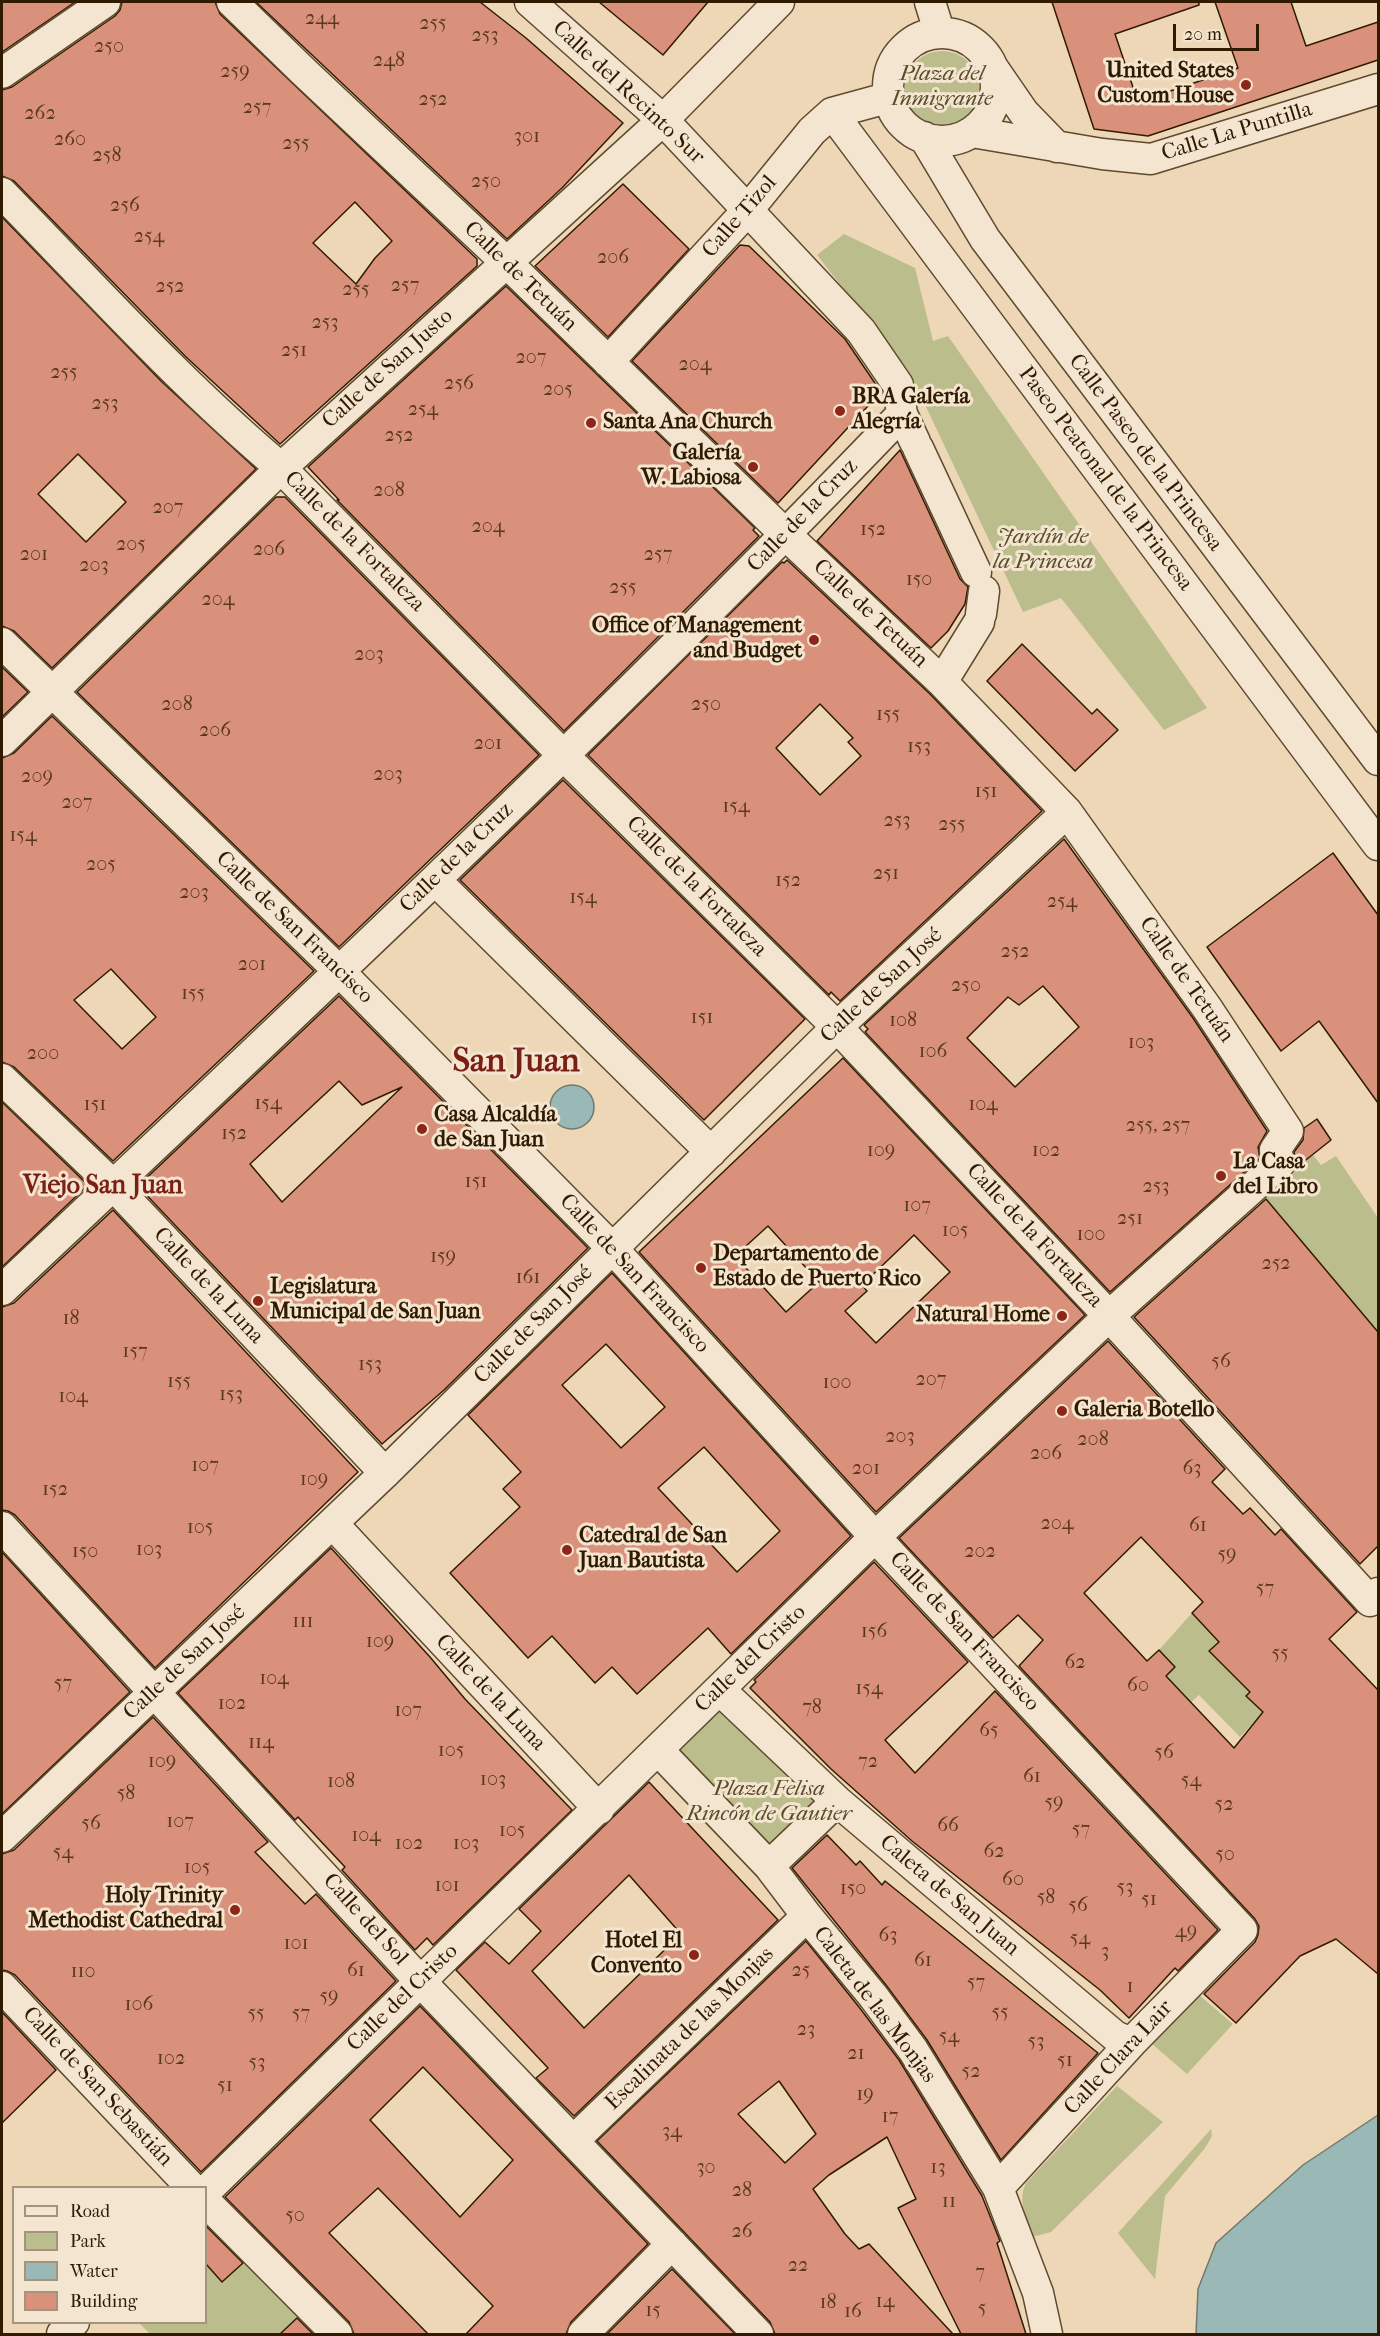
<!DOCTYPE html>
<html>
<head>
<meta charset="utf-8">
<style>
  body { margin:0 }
  #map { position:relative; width:1380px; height:2336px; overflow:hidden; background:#edd7b7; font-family:"IM FELL French Canon",serif }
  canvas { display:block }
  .frame { position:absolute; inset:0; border:3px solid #301b00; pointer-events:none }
  .legend { position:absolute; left:12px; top:2186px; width:195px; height:138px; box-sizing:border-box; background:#f3e5d0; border:2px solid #a5947d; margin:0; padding:8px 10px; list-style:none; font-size:18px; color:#301b00 }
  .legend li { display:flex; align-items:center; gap:12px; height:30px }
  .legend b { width:30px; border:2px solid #a5947d }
  .scale { position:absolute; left:1173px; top:24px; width:86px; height:27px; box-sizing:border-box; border:3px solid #301b00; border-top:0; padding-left:8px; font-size:18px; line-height:21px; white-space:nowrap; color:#301b00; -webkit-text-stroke:4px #f3e5d0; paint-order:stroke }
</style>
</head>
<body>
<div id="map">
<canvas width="1380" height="2336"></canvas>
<div class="frame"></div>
<ul class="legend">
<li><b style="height:8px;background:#f3e5d0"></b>Road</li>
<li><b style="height:16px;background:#bbbd8c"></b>Park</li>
<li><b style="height:16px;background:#9ab8b5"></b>Water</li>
<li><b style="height:16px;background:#da917b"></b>Building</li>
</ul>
<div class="scale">20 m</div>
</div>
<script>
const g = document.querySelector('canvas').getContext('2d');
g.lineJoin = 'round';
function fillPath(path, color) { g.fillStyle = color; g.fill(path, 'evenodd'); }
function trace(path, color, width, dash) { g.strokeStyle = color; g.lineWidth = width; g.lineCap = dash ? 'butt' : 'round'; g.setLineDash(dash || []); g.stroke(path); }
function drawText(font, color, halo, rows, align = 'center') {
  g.font = font + ' "IM FELL French Canon",serif'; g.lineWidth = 6; g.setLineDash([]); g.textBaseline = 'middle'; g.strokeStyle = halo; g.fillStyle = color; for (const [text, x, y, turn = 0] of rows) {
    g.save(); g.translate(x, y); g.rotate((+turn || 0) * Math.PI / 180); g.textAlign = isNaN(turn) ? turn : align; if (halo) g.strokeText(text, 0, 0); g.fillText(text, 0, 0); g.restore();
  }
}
fillPath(new Path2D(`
  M905 88a37 37 0 1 1 74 0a37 37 0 1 1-74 0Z
  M844,234L915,268L933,341L948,336L1207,708L1164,730L1061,598L1023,612L910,373L817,255Z
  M1313,1155L1321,1165L1336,1156L1378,1218V1332L1264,1197Z
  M1192,1613L1219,1642L1251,1691L1246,1696L1263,1712L1240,1737L1199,1695L1112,1776L1088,1750L1174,1668L1159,1650Z
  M723,1710L823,1803L768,1855L677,1754L678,1748L716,1712Z
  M1198,1994L1233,2024L1187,2074L1151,2043Z
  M1117,2086L1163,2122L1051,2232L1032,2237C1027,2220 1017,2200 1026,2183Z
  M1211,2129L1212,2136L1205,2148L1165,2196L1155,2279L1118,2233Z
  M246,2260L303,2313L280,2334H150L139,2323L206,2322V2264L222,2282Z`), '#bbbd8c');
const water = new Path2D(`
  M550 1107a22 22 0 1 1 44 0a22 22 0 1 1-44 0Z
  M1378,2115V2334H1196L1198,2289L1216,2243L1303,2165Z`);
fillPath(water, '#9ab8b5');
trace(water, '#70796d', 1.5);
const building = new Path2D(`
  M2,2H75L2,52Z
  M122,2H215L220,14L477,259V266L280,444L185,356L14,181L2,176V90L12,87L115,16L120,10ZM355,202L392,241L375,258L356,284L313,243Z
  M256,2H480L526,38L623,123L562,188L507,239Z
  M599,2H708L663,55Z
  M1052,2H1199V5L1115,34L1138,102L1238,68L1215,2H1291L1306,46L1378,22V60L1148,136L1094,129Z
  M623,184L689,249L608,337L535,266Z
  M2,217L161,381L256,469L52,668L14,631L2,626ZM78,454L126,502L86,542L38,494Z
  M740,245L749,246L845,339L881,392L778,503L632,361Z
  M506,286L755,528L753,530L759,536L564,731L337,500H339L308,467Z
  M900,450L960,579L968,587L965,604L948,631L931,648L817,541Z
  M276,497H285L539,755L339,947L77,692Z
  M787,560L930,694L1042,811L840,1001L831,992L829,995L588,755L782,562L784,563ZM820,704L853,738L848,742L861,756L820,795L776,748Z
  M1022,644L1092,714L1097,709L1118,730L1075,771L987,681Z
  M2,667L28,692L2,717Z
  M52,716L314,971L113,1161L14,1067L2,1062V758L14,753ZM111,969L156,1017L122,1049L74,1000Z
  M563,780L805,1019L704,1120L460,880Z
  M1064,839L1193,1018L1267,1131L1258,1147L1260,1158L1110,1292L865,1032L868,1029L864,1025ZM1043,986L1079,1027L1015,1087L967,1038L1008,997L1019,1005Z
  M1333,853L1378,915V1103L1319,1021L1281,1051L1207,947Z
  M339,996L588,1248L444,1390L382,1444L138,1186ZM339,1081L362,1105L402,1087L282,1202L250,1164Z
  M843,1058L1085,1315L876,1512L639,1252ZM768,1226L819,1282L786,1312L735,1256ZM914,1235L950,1272L876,1343L845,1311L867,1291L862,1285Z
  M2,1102L88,1185L2,1267Z
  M1317,1119L1331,1140L1297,1167L1294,1152L1303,1140L1304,1128Z
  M1266,1199L1378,1332V1546L1360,1564L1134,1317Z
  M113,1210L358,1472L155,1668L15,1515L8,1511L2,1510V1307L14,1303Z
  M612,1273L851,1536L731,1654L708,1628L637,1694L612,1667L595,1683L552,1636L528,1658L450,1573L520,1507L503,1489L521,1472L468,1415ZM606,1344L665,1407L621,1448L562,1385ZM704,1447L780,1531L737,1572L658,1488Z
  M1108,1341L1225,1469L1212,1482L1243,1514L1250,1508L1275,1535L1281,1529L1357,1612L1329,1639L1378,1690V1974L1336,1939L1300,1956L1236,2023L1204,1994L1255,1942L1258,1935L1259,1926L1255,1919L1019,1666L1043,1640L1018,1615L993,1638L899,1538ZM1141,1537L1203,1602L1192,1613L1219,1642L1209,1651L1250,1692L1246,1696L1263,1712L1234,1748L1166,1676L1175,1667L1159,1650L1147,1661L1084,1593Z
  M331,1548L430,1657L465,1699L572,1810L433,1945L427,1938L415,1950L342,1870L345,1867L298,1817L295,1820L178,1693Z
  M2,1552L130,1692L2,1814Z
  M874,1562L968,1662L885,1740L915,1773L995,1691L1218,1930L1178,1971L1175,1968L1129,2018L1100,1990L912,1841L831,1769L750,1688L756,1682L754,1680Z
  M153,1717L268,1842L255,1852L305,1904L316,1894L396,1981L201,2172L15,1975L7,1971L2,1970V1854L14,1850Z
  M649,1782L778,1920L574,2116L536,2078L548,2068L456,1970L485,1942L509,1964L541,1931L519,1909ZM629,1875L681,1934L584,2028L532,1971Z
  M827,1835L856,1865L860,1861L882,1885L885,1881L1098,2053L1001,2160L927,2040L886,1985L792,1868Z
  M806,1941L859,2007L899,2060L982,2196L1000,2241L997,2243L1026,2334H961L898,2208L916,2199L887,2137L829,2175L813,2189L845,2234L859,2249L869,2244L953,2334H775L770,2322L597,2141ZM779,2081L816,2134L785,2163L738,2114Z
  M420,2006L648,2244L571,2322L566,2334H466L493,2306L378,2188L329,2233L428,2334H354L349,2322L225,2197ZM423,2067L513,2160L460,2217L370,2120Z
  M2,2012L56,2070L2,2123Z
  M206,2226L243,2263L222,2282L206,2264Z
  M672,2269L735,2334H607Z
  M297,2318L313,2334H280Z`);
fillPath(building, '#da917b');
trace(building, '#301b00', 1.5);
const minor = new Path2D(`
  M530,2L663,120L861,331L898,385L902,414L915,442
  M930,2L939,31
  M888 87a54 54 0 1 1 108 0a54 54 0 1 1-108 0Z
  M993,68L1024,113L1057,147
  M2,73L105,2
  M832,113L1378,845
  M972,132L1102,154L1151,159L1378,89
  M924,137L985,239L1378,760
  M2,193C93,286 181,384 281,468L563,755L837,1027L1109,1316L1370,1601L1378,1593
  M608,362L747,211L812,131L832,113L887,98
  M918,448L976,572
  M981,614L984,591
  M2,643L339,971L612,1248L875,1537L1242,1930L1131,2043L998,2188
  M942,682L979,622
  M2,741L281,468L663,120L779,2
  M435,880L711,1152
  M2,1079L113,1185L385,1473
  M2,1290C307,1003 613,716 902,414
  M333,1524L599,1809
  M2,1527L420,1981L758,2334
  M720,1690L837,1801L1115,2036L1131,2043
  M658,1750L769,1866L807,1916L873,1996L913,2050L998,2188L1038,2293L1047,2334
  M2,1837L385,1473L837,1027L1067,812
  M769,1866L837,1801
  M2,1987L192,2188
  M573,2141L807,1916
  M206,2191L875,1537L1109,1316L1280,1163L1275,1150L1288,1131L1207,1008L1067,812L942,682L786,535L506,262L303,71L232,2
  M206,2202L337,2334
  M62,2334L74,2322
  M583,2334L672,2244`);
trace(minor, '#5f4a2e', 33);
trace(minor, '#f3e5d0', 30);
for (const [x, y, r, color] of [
  [1246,85,6,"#8f2418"],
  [840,411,6,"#8f2418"],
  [591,423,6,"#8f2418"],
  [753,467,6,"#8f2418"],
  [814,640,6,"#8f2418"],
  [422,1129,6,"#8f2418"],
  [1221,1176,6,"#8f2418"],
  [701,1268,6,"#8f2418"],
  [258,1301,6,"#8f2418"],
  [1062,1316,6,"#8f2418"],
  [1062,1411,6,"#8f2418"],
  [567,1550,6,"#8f2418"],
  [235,1910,6,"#8f2418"],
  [694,1955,6,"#8f2418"]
]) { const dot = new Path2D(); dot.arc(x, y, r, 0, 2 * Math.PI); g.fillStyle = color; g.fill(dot); trace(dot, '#f3e5d0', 2); }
drawText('20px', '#5a381f', null, [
  ["244",322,19],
  ["255",433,24],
  ["253",485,36],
  ["250",109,47],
  ["248",389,61],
  ["259",235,72],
  ["252",433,100],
  ["257",257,108],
  ["262",40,114],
  ["301",527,137],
  ["260",70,140],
  ["255",296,144],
  ["258",107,156],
  ["250",486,182],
  ["256",125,206],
  ["254",149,237],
  ["206",613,258],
  ["257",405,286],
  ["252",170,287],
  ["255",356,290],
  ["253",325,323],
  ["251",294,351],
  ["207",531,358],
  ["204",695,365],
  ["255",64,373],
  ["256",459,384],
  ["205",558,390],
  ["253",105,404],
  ["254",423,410],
  ["252",399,436],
  ["208",389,491],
  ["207",168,508],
  ["204",488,527],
  ["152",873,530],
  ["205",131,545],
  ["206",269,550],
  ["201",34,555],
  ["257",658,555],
  ["203",94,566],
  ["150",919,580],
  ["255",623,588],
  ["204",218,600],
  ["203",369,655],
  ["208",177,705],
  ["250",706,705],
  ["155",888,715],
  ["206",215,731],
  ["201",488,744],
  ["153",919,747],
  ["203",388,775],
  ["209",37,777],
  ["151",986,792],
  ["207",77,803],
  ["154",736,807],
  ["253",897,821],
  ["255",952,825],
  ["154",23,836],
  ["205",101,865],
  ["251",886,874],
  ["152",788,881],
  ["203",194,893],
  ["154",583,898],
  ["254",1062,902],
  ["252",1015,952],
  ["201",252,965],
  ["250",966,986],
  ["155",193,994],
  ["151",702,1018],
  ["108",903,1021],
  ["103",1141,1043],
  ["106",933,1052],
  ["200",43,1054],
  ["154",268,1104],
  ["151",95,1105],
  ["104",983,1105],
  ["255, 257",1158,1126],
  ["152",234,1134],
  ["109",881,1151],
  ["102",1046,1151],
  ["151",476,1182],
  ["253",1156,1187],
  ["107",917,1206],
  ["251",1130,1219],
  ["105",955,1231],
  ["100",1091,1235],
  ["159",443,1257],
  ["252",1276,1264],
  ["161",528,1278],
  ["18",71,1319],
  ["157",135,1352],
  ["56",1221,1362],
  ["153",370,1365],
  ["207",931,1380],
  ["155",179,1382],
  ["100",837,1383],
  ["153",231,1395],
  ["104",73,1397],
  ["203",900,1437],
  ["208",1093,1440],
  ["206",1046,1454],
  ["107",205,1466],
  ["201",866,1469],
  ["63",1192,1469],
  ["109",314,1480],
  ["152",55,1490],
  ["204",1057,1524],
  ["61",1198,1526],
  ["105",200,1528],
  ["103",149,1550],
  ["150",85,1552],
  ["202",980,1552],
  ["59",1227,1555],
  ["57",1265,1589],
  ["111",303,1622],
  ["156",874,1632],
  ["109",380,1642],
  ["55",1280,1654],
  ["62",1075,1663],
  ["104",274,1679],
  ["57",63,1684],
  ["60",1138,1686],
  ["154",869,1689],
  ["102",232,1704],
  ["78",812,1708],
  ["107",408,1711],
  ["65",989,1731],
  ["114",261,1743],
  ["105",451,1751],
  ["56",1164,1753],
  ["109",162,1762],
  ["72",868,1762],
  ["61",1032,1777],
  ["103",493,1780],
  ["54",1191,1781],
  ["108",341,1782],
  ["58",126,1794],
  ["59",1054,1803],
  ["52",1224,1805],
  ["107",180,1822],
  ["56",91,1824],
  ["66",948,1826],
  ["57",1081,1830],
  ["105",512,1831],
  ["104",366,1836],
  ["102",409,1844],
  ["103",466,1844],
  ["62",994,1852],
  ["54",63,1853],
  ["50",1225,1855],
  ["105",197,1868],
  ["60",1013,1880],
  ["101",447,1886],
  ["53",1125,1888],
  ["150",853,1889],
  ["58",1046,1898],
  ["51",1149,1900],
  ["56",1078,1906],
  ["49",1186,1932],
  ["63",888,1936],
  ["54",1080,1939],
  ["101",296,1944],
  ["3",1105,1952],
  ["61",923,1961],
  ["61",356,1971],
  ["25",801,1971],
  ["110",83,1972],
  ["57",976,1983],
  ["1",1130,1987],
  ["59",329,1997],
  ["106",139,2005],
  ["55",1000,2013],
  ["55",256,2014],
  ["57",301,2014],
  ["23",806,2030],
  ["54",949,2037],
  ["53",1036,2042],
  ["21",856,2054],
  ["102",171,2059],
  ["51",1065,2061],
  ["53",257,2063],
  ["52",971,2072],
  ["51",225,2086],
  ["19",865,2095],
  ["17",890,2117],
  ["34",672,2132],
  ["30",706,2168],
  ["13",938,2168],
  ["28",742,2191],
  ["11",949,2202],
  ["50",295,2216],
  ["26",742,2232],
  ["22",798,2266],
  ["7",980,2273],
  ["14",885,2302],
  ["18",828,2303],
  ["5",982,2309],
  ["15",653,2311],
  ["16",853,2312]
]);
drawText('bold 22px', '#301b00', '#f3e5d0', [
  ["United States",1234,72,"right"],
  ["Custom House",1234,97,"right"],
  ["BRA Galería",852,398],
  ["Alegría",852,423],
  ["Santa Ana Church",603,423],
  ["Galería",741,454,"right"],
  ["W. Labiosa",741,479,"right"],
  ["Office of Management",802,627,"right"],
  ["and Budget",802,652,"right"],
  ["Casa Alcaldía",434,1116],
  ["de San Juan",434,1141],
  ["La Casa",1233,1163],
  ["del Libro",1233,1188],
  ["Departamento de",713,1255],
  ["Estado de Puerto Rico",713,1280],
  ["Legislatura",270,1288],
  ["Municipal de San Juan",270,1313],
  ["Natural Home",1050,1316,"right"],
  ["Galeria Botello",1074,1411],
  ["Catedral de San",579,1537],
  ["Juan Bautista",579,1562],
  ["Holy Trinity",223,1897,"right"],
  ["Methodist Cathedral",223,1922,"right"],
  ["Hotel El",682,1942,"right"],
  ["Convento",682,1967,"right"]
], 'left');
drawText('italic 22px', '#5a4c2a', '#f3e5d0', [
  ["Plaza del",942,75],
  ["Inmigrante",942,100],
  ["Jardín de",1043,538],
  ["la Princesa",1043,563],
  ["Plaza Felisa",769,1790],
  ["Rincón de Gautier",769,1815]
]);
drawText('22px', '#301b00', '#f3e5d0', [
  ["Calle del Recinto Sur",628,93,43],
  ["Calle La Puntilla",1237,132,-17],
  ["Calle Tizol",740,217,-49],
  ["Calle de Tetuán",520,277,44],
  ["Calle de San Justo",388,369,-42],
  ["Calle Paseo de la Princesa",1145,453,53],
  ["Paseo Peatonal de la Princesa",1105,479,53],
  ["Calle de la Cruz",803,516,-46],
  ["Calle de la Fortaleza",354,542,45],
  ["Calle de Tetuán",870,614,43],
  ["Calle de la Cruz",457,858,-44],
  ["Calle de la Fortaleza",696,887,45],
  ["Calle de San Francisco",294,928,44],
  ["Calle de Tetuán",1186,980,55],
  ["Calle de San José",882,986,-43],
  ["Calle de la Fortaleza",1034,1236,47],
  ["Calle de San Francisco",634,1274,47],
  ["Calle de la Luna",208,1286,47],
  ["Calle de San José",534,1325,-45],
  ["Calle de San Francisco",964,1632,47],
  ["Calle del Cristo",751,1659,-44],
  ["Calle de San José",185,1663,-43],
  ["Calle de la Luna",490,1693,47],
  ["Caleta de San Juan",949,1896,40],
  ["Calle del Sol",365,1920,48],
  ["Calle del Cristo",403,1998,-44],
  ["Caleta de las Monjas",874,2005,53],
  ["Escalinata de las Monjas",690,2029,-44],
  ["Calle Clara Lair",1119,2058,-47],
  ["Calle de San Sebastián",97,2087,47]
]);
drawText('bold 26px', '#7a1f14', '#f3e5d0', [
  ["Viejo San Juan",103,1187]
]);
drawText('bold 34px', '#7a1f14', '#f3e5d0', [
  ["San Juan",516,1063]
]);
</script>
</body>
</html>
